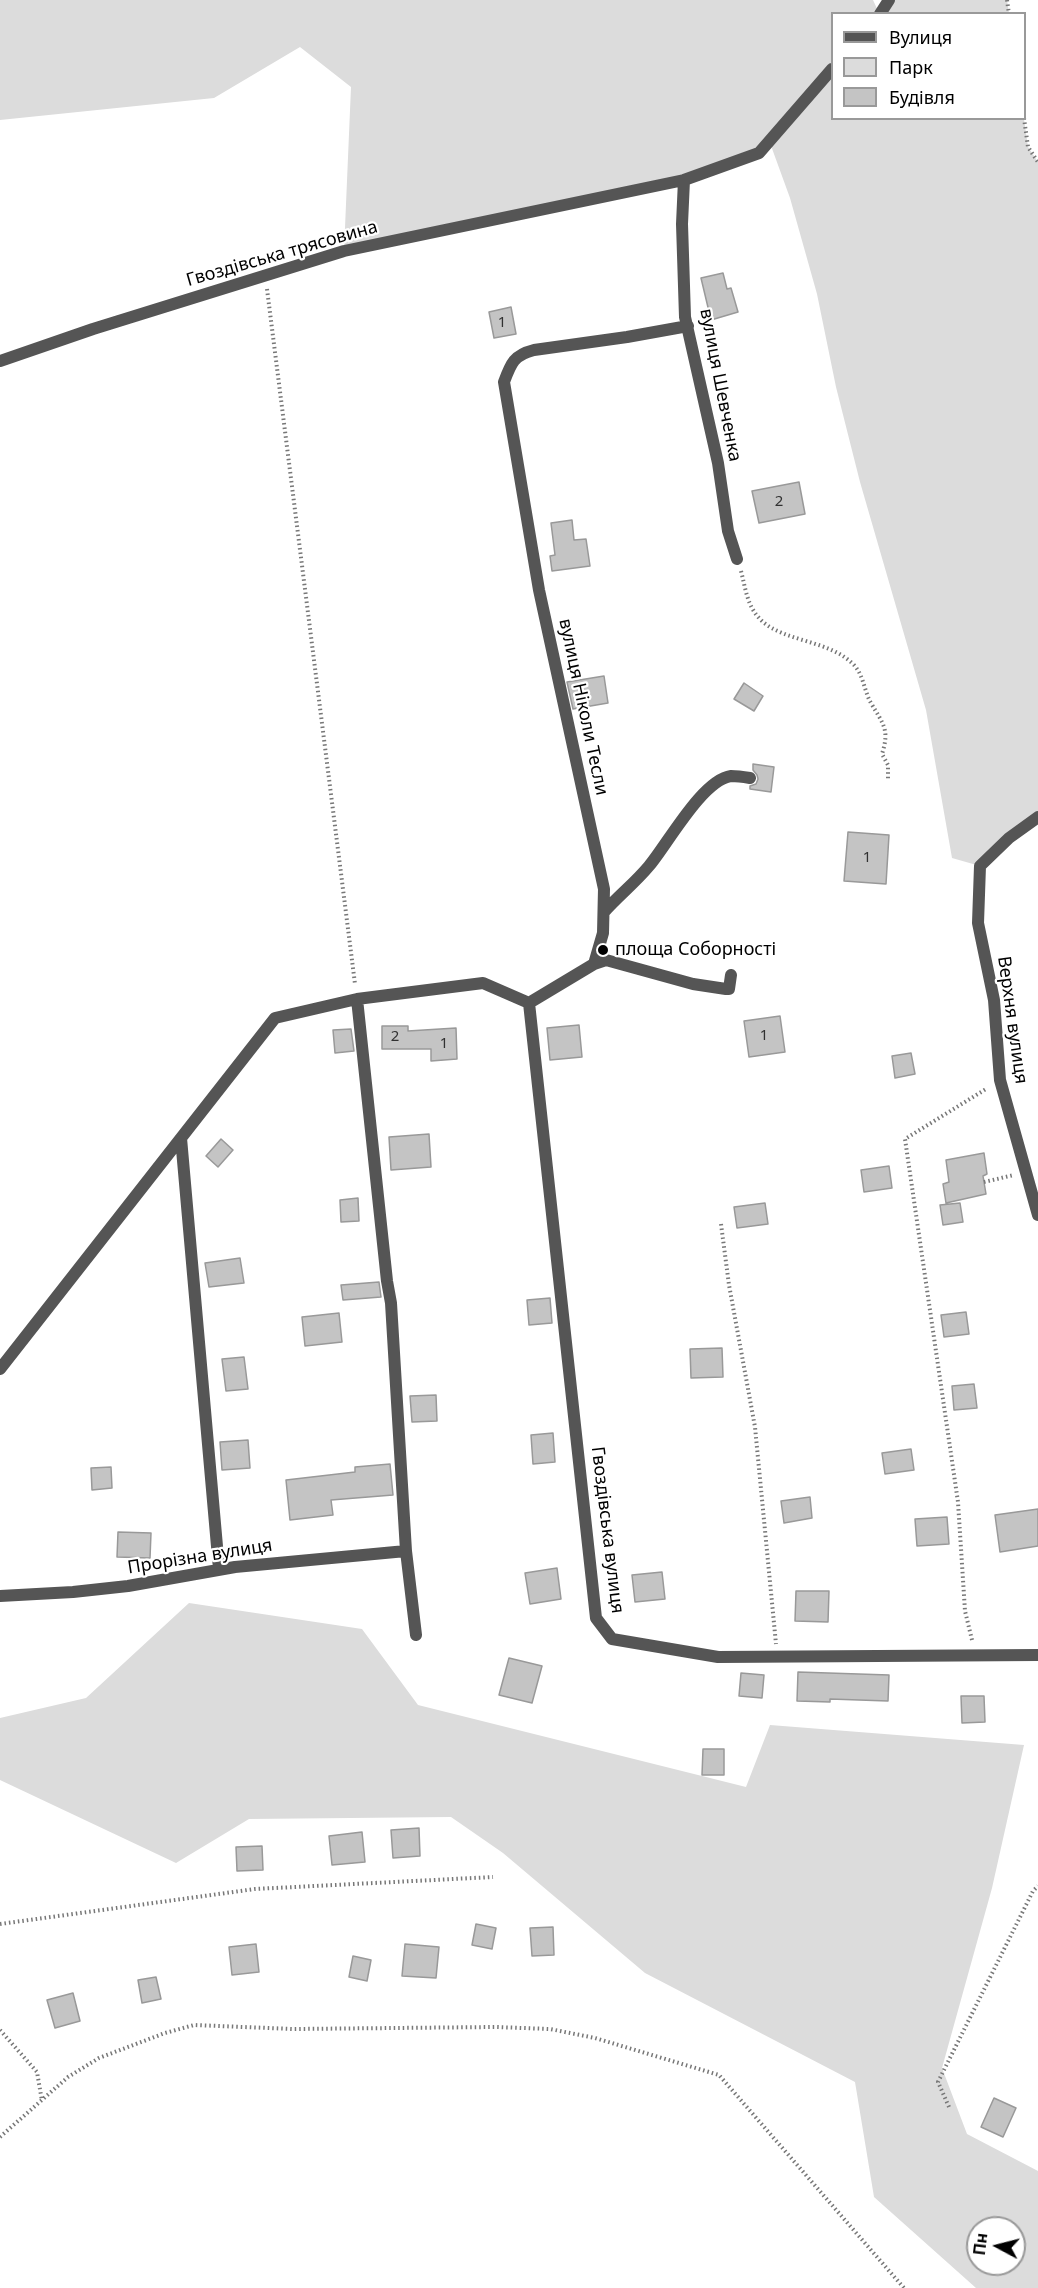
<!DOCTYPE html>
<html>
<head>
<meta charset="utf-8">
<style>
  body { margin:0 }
  #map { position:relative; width:1038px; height:2288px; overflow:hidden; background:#fff; font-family:"Noto Sans",sans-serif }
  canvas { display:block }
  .legend { position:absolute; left:831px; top:12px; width:195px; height:108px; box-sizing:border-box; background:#fff; border:2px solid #999; margin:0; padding:8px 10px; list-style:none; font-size:18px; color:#000 }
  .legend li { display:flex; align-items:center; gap:12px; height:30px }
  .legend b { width:30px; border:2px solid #999 }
  .north { position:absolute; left:966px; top:2216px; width:60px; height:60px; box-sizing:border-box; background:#fff; border:2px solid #999; border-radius:50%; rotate:277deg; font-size:16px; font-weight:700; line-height:24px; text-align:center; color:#000 }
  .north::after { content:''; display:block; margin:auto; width:21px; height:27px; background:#000; clip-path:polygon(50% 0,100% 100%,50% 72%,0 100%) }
</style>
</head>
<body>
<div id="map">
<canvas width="1038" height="2288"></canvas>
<ul class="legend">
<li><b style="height:8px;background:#555"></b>Вулиця</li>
<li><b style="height:16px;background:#dcdcdc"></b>Парк</li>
<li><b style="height:16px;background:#c4c4c4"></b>Будівля</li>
</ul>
<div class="north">Пн</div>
</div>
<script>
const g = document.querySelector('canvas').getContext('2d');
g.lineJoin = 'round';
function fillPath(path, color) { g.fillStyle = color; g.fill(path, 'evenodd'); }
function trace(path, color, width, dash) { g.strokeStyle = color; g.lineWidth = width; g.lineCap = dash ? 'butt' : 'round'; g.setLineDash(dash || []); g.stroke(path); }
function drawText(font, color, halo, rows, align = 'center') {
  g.font = font + ' "Noto Sans",sans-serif'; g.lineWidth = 4.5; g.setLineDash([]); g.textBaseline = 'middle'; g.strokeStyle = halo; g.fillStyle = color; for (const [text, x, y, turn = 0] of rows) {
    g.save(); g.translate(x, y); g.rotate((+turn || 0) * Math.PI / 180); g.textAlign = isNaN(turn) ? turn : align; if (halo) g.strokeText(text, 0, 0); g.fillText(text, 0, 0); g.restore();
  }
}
fillPath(new Path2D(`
  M0,0H873L879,13L832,14V118L1024,119L1028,147L1038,162V817L980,866L952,858L926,710L860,482L836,387L817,294L790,198L770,143L684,180L344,251L351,87L300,47L214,98L0,120Z
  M889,0H1007L1009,13H880Z
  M189,1603L362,1629L418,1705L746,1787L770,1725L1024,1745L992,1888L942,2068L967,2134L1038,2171V2288H976L874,2197L855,2082L645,1973L503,1853L451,1817L249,1819L176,1863L0,1780V1718L86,1698ZM978,2228H1014V2264H978Z`), '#dcdcdc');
const building = new Path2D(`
  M723,273L727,289L731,288L738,312L711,320L701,278Z
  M511,307L516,334L494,338L489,312Z
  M799,482L805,514L759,523L752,491Z
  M572,520L574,540L586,539L590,566L552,571L550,556L555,555L551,523Z
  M604,676L608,703L573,709L567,682Z
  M744,683L763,696L754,711L734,699Z
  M753,764L774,767L771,792L750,789V786L756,784L758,779L757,775L753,770Z
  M848,832L889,835L886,884L844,881Z
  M780,1016L785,1052L749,1057L744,1021Z
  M579,1025L582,1057L550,1060L547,1028Z
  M382,1026H408V1031L456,1028L457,1059L431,1061V1049H382Z
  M351,1029L354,1051L335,1053L333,1030Z
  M911,1053L915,1074L895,1078L892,1056Z
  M429,1134L431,1167L391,1170L389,1137Z
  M221,1139L233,1150L218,1167L206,1156Z
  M984,1153L987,1174L983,1176L986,1194L946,1203L943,1184L949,1182L946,1160Z
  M889,1166L892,1188L864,1192L861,1170Z
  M358,1198L359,1221L341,1222L340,1200Z
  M765,1203L768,1224L737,1228L734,1207Z
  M960,1203L963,1222L943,1225L940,1205Z
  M240,1258L244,1283L209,1287L205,1263Z
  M379,1282L381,1297L343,1300L341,1285Z
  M550,1298L552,1323L529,1325L527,1300Z
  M966,1312L969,1334L944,1337L941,1315Z
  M339,1313L342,1342L305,1346L302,1317Z
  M722,1348L723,1377L691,1378L690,1349Z
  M244,1357L248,1389L226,1391L222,1359Z
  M974,1384L977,1408L954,1410L952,1386Z
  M436,1395L437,1421L412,1422L410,1396Z
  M553,1433L555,1462L533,1464L531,1435Z
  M248,1440L250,1468L222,1470L220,1442Z
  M911,1449L914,1470L885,1474L882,1453Z
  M390,1464L393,1495L331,1500L333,1515L290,1520L286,1480L355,1472V1467Z
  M111,1467L112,1488L92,1490L91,1468Z
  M810,1497L812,1518L784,1523L781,1501Z
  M1038,1509V1546L1000,1552L995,1515Z
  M947,1517L949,1544L917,1546L915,1519Z
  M118,1532L151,1533L150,1558L117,1557Z
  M557,1568L561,1599L530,1604L525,1573Z
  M662,1572L665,1599L635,1602L632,1575Z
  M796,1591H829L828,1622L795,1621Z
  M509,1658L542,1666L532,1703L499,1695Z
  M798,1672L889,1675L888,1701L830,1699V1702L797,1701Z
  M741,1673L764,1675L762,1698L739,1696Z
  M961,1696H984L985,1722L962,1723Z
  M703,1749H724V1775H702Z
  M419,1828L420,1856L393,1858L391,1830Z
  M362,1832L365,1862L332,1865L329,1836Z
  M262,1846L263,1870L237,1871L236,1847Z
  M476,1924L496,1928L492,1949L472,1945Z
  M553,1927L554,1955L532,1956L530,1928Z
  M256,1944L259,1972L232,1975L229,1947Z
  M405,1944L439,1947L436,1978L402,1976Z
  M353,1956L371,1960L367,1981L349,1977Z
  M156,1977L161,1999L142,2003L138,1980Z
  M73,1993L80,2021L55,2028L47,2000Z
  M994,2098L1016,2108L1003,2137L981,2127Z`);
fillPath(building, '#c4c4c4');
trace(building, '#999', 1.5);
trace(new Path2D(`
  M1007,0L1009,14
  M1024,118L1028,147L1038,162
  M267,289L355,984
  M741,571C746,590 747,607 762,621C785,642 830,640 854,665C864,676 864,691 871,703C883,724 890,729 882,754L888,765V781
  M984,1182L1014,1175
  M721,1224L729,1285L755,1427L776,1644
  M972,1640L965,1611L958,1502L905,1139L986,1089
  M0,1924L255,1889L493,1877
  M0,2030L37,2072L42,2101
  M949,2107L938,2082L1033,1891L1038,1886
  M0,2137L68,2077L99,2058L165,2033L194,2025L293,2029L496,2027L550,2029L595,2038L719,2075L904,2288`), '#777', 4, [1.5, 3]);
trace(new Path2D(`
  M880,14L889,0
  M684,180L682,224L685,317L718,463L728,531L737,559
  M0,361L93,329L344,251L684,180L759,153L832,69
  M1038,817L1009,838L980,866L978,923L994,1000L1000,1080L1038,1215
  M604,912C618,896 635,883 649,866C667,845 702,780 731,776C737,776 744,777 750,778
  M594,964L606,960L693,984L726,989H729L731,975
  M357,999L387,1281L391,1303L406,1551L416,1635
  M529,1003L594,964L603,933L604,889L539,590L504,382C511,363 514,355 534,350L627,337L688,326
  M0,1369L181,1138
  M219,1569L181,1138L275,1018L357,999L483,983L529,1003L596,1618L612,1639L718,1657L1038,1655
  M0,1596L73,1592L128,1586L235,1567L406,1551`), '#555', 12);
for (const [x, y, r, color] of [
  [603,950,6,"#000"]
]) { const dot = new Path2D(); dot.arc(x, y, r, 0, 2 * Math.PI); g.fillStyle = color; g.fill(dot); trace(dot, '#fff', 2); }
drawText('15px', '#313131', null, [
  ["1",502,323],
  ["2",779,502],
  ["1",867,858],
  ["1",764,1036],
  ["2",395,1037],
  ["1",444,1044]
]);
drawText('18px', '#000', '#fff', [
  ["Гвоздівська трясовина",282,254,-16],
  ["вулиця Шевченка",720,385,79],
  ["вулиця Ніколи Тесли",583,707,78],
  ["Верхня вулиця",1012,1020,82],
  ["Гвоздівська вулиця",607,1530,83],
  ["Прорізна вулиця",200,1557,-9]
]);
drawText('18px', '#000', '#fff', [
  ["площа Соборності",615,950]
], 'left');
</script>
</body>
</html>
